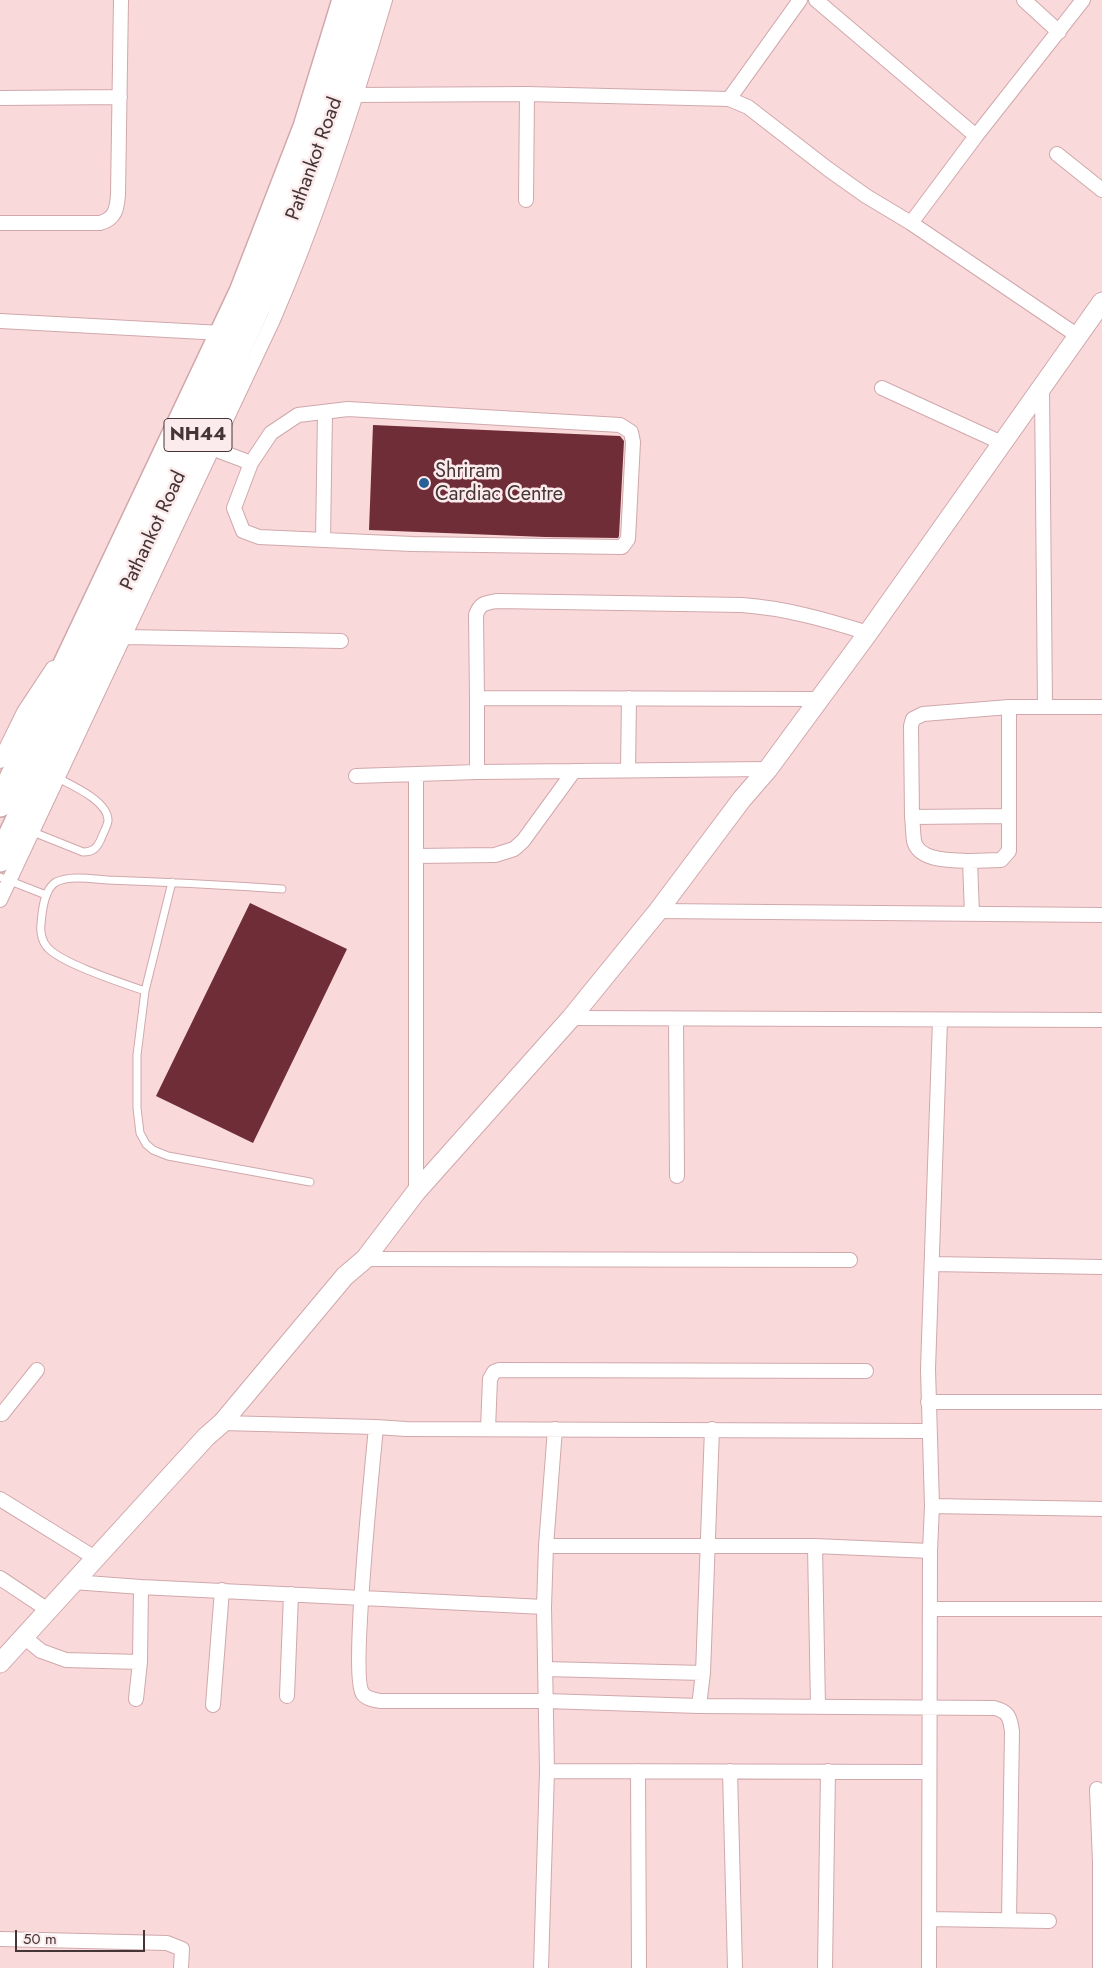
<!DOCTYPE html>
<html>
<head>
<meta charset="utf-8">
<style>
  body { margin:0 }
  #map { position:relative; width:1102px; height:1968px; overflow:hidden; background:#fad9db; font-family:Jost,sans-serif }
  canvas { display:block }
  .scale { position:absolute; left:15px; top:1930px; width:130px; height:22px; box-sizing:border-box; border:2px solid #453536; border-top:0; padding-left:6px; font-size:15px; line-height:18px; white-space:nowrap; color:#453536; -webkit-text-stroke:4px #fcebec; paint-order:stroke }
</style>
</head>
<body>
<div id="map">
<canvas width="1102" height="1968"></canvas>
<div class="scale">50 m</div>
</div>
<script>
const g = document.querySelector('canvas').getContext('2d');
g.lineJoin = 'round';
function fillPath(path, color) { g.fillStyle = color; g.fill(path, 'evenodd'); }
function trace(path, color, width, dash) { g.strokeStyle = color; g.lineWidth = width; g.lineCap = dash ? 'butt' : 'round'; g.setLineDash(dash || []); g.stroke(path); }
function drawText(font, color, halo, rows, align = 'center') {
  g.font = font + ' Jost,sans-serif'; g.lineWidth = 5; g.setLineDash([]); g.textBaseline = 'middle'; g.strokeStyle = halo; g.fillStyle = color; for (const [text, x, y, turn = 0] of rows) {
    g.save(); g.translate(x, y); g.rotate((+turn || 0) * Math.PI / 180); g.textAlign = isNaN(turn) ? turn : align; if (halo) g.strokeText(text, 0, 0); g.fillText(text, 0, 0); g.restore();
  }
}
fillPath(new Path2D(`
  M373,425L620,436L624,441L619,536L618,538L545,537L369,530Z
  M250,903L347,949L253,1143L156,1096Z`), '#6f2d37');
const lane = new Path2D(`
  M33,832L83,852C93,852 97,848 101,839C103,833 107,827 108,821C109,801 71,785 56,777
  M0,877L46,895
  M172,882L145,991L137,1055V1108L140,1133L146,1144L153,1150L168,1156L310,1182
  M145,991C122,983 63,964 48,948C42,942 40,932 41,924C42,911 44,889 56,882C70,875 93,879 108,880C167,882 224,885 282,889`);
const street = new Path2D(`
  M816,0L976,136
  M1024,0L1059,32
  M356,95L527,94L729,99L748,107L828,169L866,196L911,223L1078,336
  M0,98L120,97
  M729,99L800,0
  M1057,154L1102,190
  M526,200L527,94
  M0,223H100C115,219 117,209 118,195L121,0
  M911,223L976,136L1083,0
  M0,321L222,333
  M1042,387L1045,707H1102
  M882,388L1002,443
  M214,449L251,463L271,433L298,415L348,409L620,425L631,432L633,442L628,539L622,547L412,544L259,537L243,531L234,508L251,463
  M323,540L325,412
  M125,637L341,641
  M477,698L476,615C480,603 485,603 497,601L742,605C785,608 827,620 868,633
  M0,761L24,712L53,668
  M628,770L629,698
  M477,772V698L818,699
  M356,776L477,772L768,769
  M1009,816L912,817L911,726L913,719L923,714L1009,707H1045
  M912,817C913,825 913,833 914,841C919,862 953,860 970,861L972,914
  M416,856L495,855L514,849L523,841L574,771
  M970,861L1001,860L1009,851V707
  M0,900L273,320C318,216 353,109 385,0
  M658,911L1102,915
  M571,1018L1102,1020
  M676,1019L677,1176
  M416,1192V775
  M365,1259L850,1260
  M932,1264L1102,1267
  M928,1402H1102
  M0,1414H2L37,1370
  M222,1423L376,1427L406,1429L929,1431
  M376,1427C373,1461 350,1678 363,1694C367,1699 375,1700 381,1701H546L699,1706L994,1708C1008,1711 1010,1717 1012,1731L1009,1919
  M488,1429L490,1379L494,1372L499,1370L866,1371
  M0,1499L95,1558
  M932,1506L1102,1509
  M546,1546H815L930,1551
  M815,1546L818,1707
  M0,1578L48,1610
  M73,1582L141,1587L544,1607
  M930,1609H1102
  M24,1637L41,1651L66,1660L140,1662
  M545,1669L703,1673
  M287,1696L291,1594
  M136,1699L140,1662L141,1587
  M213,1705L222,1590
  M699,1706L703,1673L712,1429
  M547,1771L929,1772
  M638,1771L639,1968
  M730,1771L735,1968
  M1097,1789L1100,1862V1968
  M929,1919L1049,1921
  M0,1939L167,1943L182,1949L181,1968
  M541,1968L547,1771L544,1607L546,1546L555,1429
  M825,1968L828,1771
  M929,1968L930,1551L932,1506L928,1369L940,1020`);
const secondary = new Path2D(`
  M0,1663L206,1437L222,1423L345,1276L365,1259L416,1192L571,1018L658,911L742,799L768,769L868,633L1102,302`);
const highway = new Path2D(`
  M0,804L242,292L306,127L345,0
  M0,859L111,625L269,282L327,131L368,0`);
trace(lane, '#d0a8ac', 9);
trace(street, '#d0a8ac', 16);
trace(secondary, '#d0a8ac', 21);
trace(highway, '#d0a8ac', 28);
trace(lane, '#fff', 7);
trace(street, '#fff', 14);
trace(secondary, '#fff', 19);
trace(highway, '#fff', 25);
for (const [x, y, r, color] of [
  [424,483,6,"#275f97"]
]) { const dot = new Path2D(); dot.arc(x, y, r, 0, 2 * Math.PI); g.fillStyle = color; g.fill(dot); trace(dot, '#fcebec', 2); }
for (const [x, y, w] of [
  [198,435,68]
]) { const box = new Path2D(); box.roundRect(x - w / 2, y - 16.5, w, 33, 4); g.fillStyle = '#fcebec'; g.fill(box); trace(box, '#453536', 1); }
drawText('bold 19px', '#453536', null, [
  ["NH44",198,435]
]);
drawText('20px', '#453536', '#fcebec', [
  ["Pathankot Road",315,159,-70],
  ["Pathankot Road",154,531,-65]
]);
drawText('20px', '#453536', '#fcebec', [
  ["Shriram",435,472],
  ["Cardiac Centre",435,495]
], 'left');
</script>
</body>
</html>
